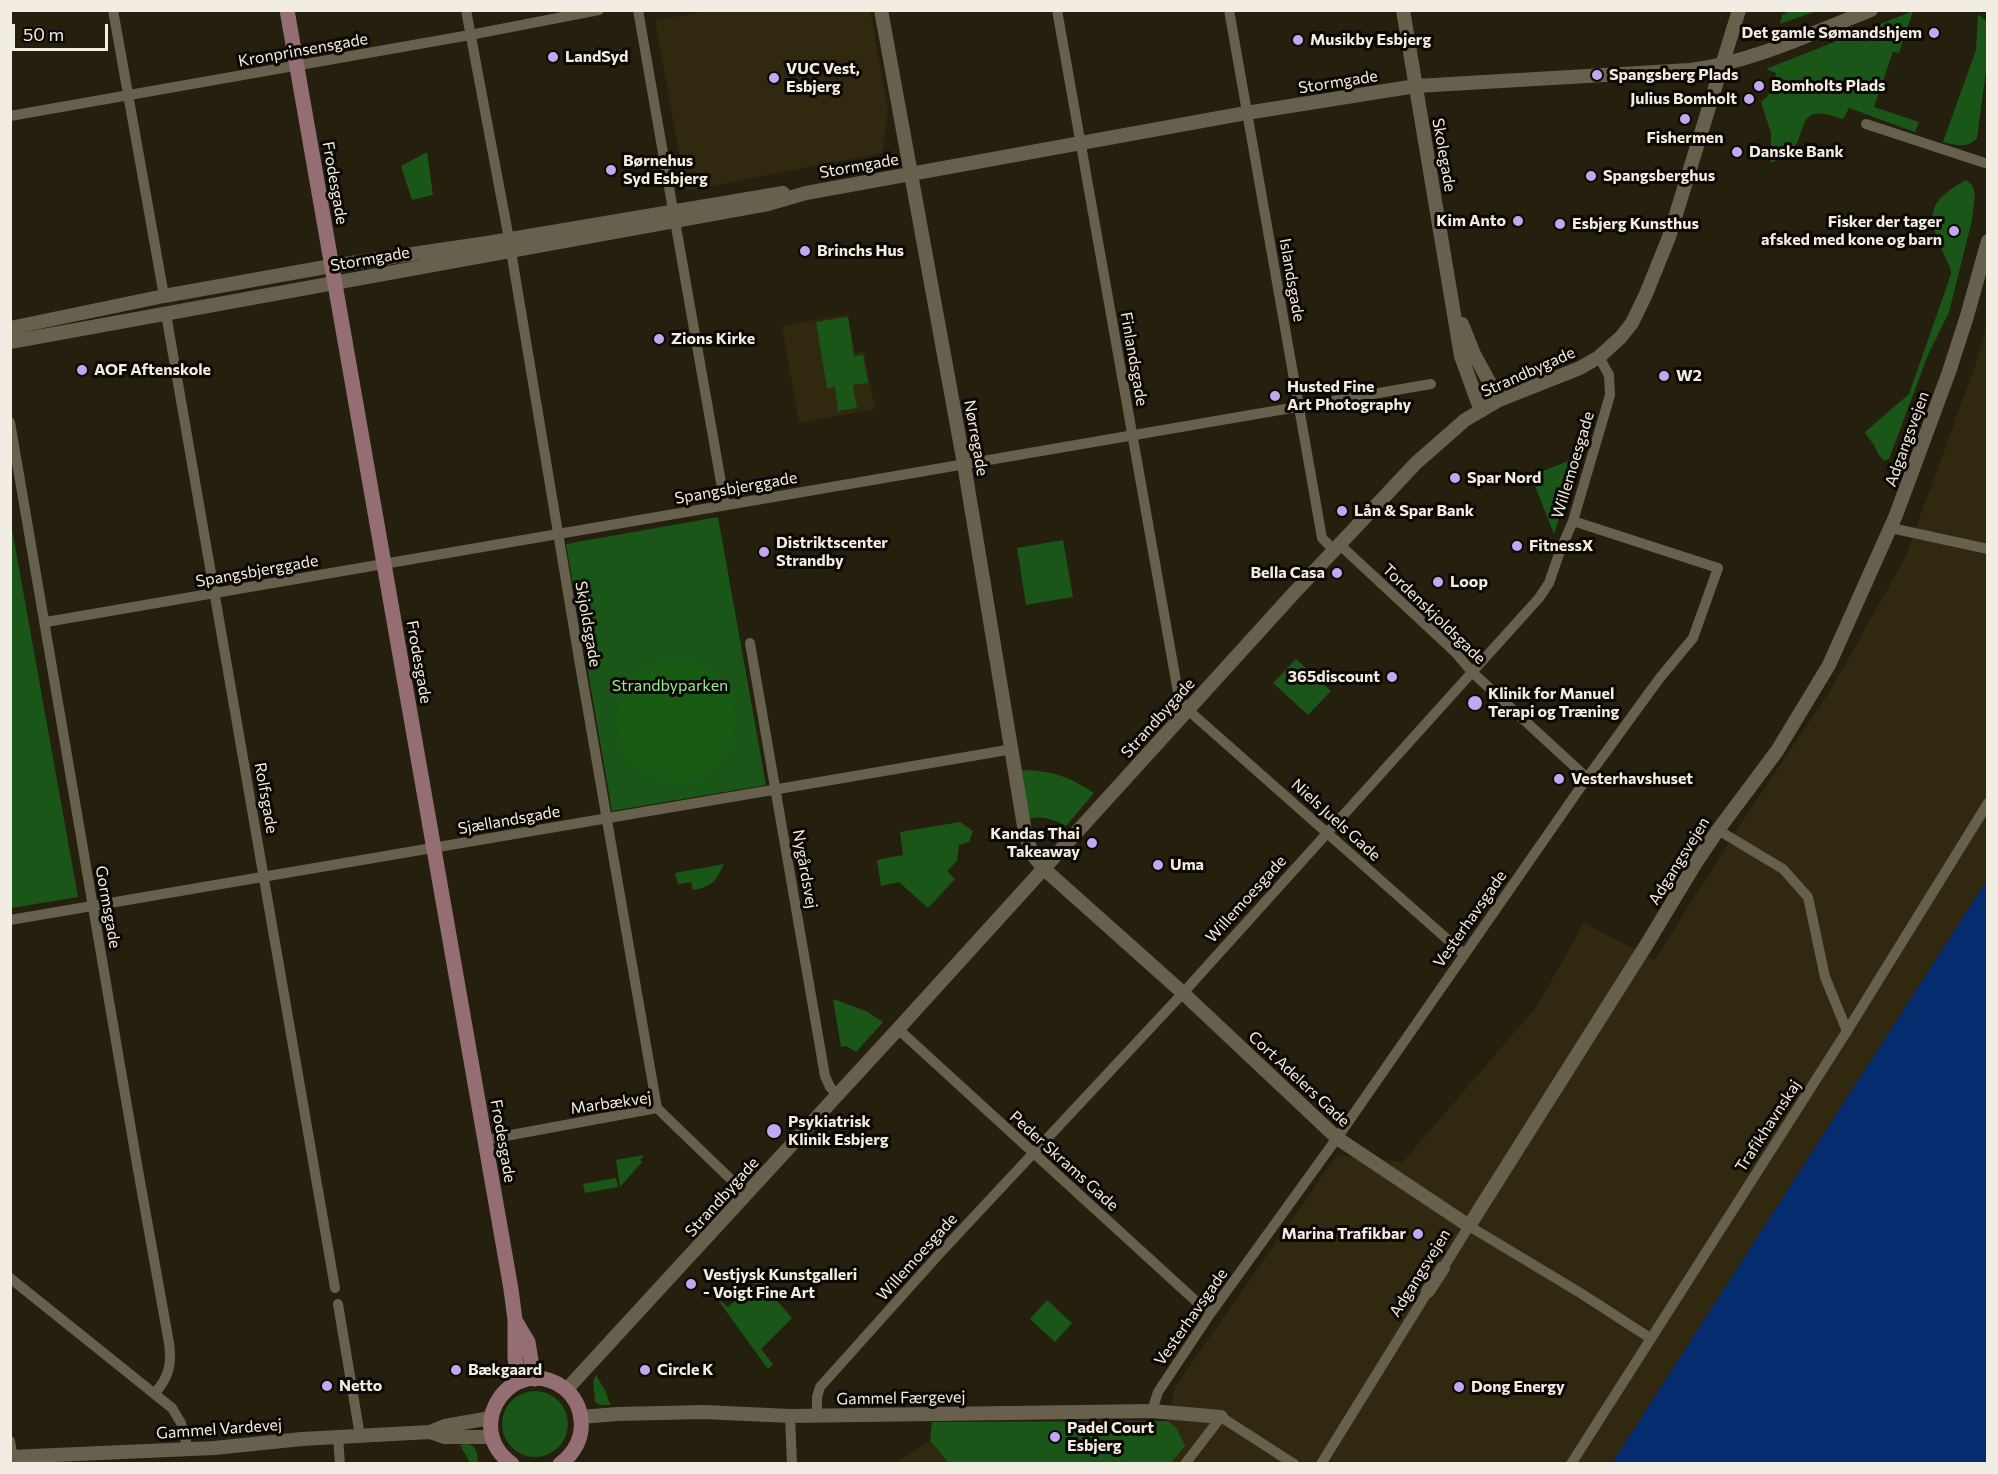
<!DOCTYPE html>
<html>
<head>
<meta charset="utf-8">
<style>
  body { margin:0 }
  #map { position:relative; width:1998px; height:1474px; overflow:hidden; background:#251f0e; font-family:Commissioner,sans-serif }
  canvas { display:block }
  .frame { position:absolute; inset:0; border:12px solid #f1ede2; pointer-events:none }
  .scale { position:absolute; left:12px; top:24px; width:96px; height:27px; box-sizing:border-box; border:3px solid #f1ede2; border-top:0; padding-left:8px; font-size:18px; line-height:21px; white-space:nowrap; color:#f1ede2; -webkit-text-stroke:4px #0c0904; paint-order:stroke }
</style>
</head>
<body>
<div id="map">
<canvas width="1998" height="1474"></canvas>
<div class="frame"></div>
<div class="scale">50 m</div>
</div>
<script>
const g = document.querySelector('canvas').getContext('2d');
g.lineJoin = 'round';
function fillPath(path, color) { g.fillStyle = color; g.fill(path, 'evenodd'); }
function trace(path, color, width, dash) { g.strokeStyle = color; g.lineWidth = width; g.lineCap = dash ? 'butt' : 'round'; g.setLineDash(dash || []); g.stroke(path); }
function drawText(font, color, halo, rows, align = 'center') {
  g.font = font + ' Commissioner,sans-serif'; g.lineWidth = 6; g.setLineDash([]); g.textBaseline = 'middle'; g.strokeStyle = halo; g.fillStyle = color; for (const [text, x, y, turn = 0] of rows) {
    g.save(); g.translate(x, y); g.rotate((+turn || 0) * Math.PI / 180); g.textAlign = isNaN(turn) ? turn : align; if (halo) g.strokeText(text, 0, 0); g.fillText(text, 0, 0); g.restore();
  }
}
fillPath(new Path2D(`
  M709,11H870L888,110L882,153L686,191L655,20Z
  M848,314L855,353L864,352L875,409L799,423L782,326Z
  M1987,324V880L1612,1463H1171L1185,1446L1168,1421L1175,1387L1337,1155L1403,1162L1537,1006L1584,923L1655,960L1741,823L1830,691L1905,558L1975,366Z
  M930,1441L949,1463L892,1464Z`), '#312810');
fillPath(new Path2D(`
  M1793,10H1817V11L1780,24L1782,15Z
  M1913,11L1899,53L1893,52L1874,107L1919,122L1915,132L1849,108L1843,119C1828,115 1810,106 1803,126C1800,132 1800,138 1797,143C1790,153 1781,158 1771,163V133L1761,102C1771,94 1775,86 1776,73L1766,69Z
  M1978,14L1986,21L1987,26V64L1977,138C1967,149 1956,145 1943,142L1976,50Z
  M427,152L433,195L412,200L401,166Z
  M1966,180L1972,185L1975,194L1972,220L1949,312L1928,355L1889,459L1885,461C1876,455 1876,444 1866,435L1865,432L1909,394L1951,274L1950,267C1931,225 1917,206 1966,180Z
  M848,317L854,356L863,355L868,383L853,385L857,408L838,411L835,387L827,388L816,322Z
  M1580,456L1554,534L1531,476Z
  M718,517L766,785L612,811L566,544Z
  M10,518L78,897L11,908H10Z
  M1063,540L1073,597L1026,605L1017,548Z
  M1296,659L1331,691L1308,715L1273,683Z
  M1022,770C1052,771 1069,776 1094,793L1066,826C1054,819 1042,815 1028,819Z
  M960,822L973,831L969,842L959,845L957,861L947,871L955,879L928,908L899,882L881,886L877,860L903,855L900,832Z
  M724,864C715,882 713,886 693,890L691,882L678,884L675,873Z
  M833,999L866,1011L883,1022L856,1052L846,1046L841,1047Z
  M644,1155L640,1160L642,1162L620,1187L616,1160Z
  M616,1178L618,1187L585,1193L583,1184Z
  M759,1280L792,1318L761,1349L773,1364L768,1369L715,1296L728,1307Z
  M1047,1300L1072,1323L1055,1342L1030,1319Z
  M596,1375L606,1392L610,1405H600L595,1402L593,1381Z
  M502 1424a33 33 0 1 1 66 0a33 33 0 1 1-66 0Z
  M1168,1421L1177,1429L1185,1446L1171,1463H949L930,1441L932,1422Z
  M467,1444C478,1446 477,1454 478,1463H470L460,1445Z`), '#1a5617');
fillPath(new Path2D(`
  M616 721a60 60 0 1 1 120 0a60 60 0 1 1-120 0Z`), '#185c14');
fillPath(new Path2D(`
  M1987,880V1463H1612Z`), '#042c6f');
trace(new Path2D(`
  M113,10L164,296
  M466,10L509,239
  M638,10L673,210
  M1057,10L1179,698L1188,710L1464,954
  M1229,10L1322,538L1334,550
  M10,116L470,35L599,10
  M1866,124L1988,164
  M675,221L725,505
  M511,251L580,665L657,1108
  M166,314L335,1288
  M10,422L138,1170L169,1343C172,1364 169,1377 155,1393
  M1891,528L1988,549
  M1339,544L1455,652L1472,672L1587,778
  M46,622L1431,384
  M750,643L825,1076L830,1087L838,1096
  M1718,830L1783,869L1808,897L1825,977L1847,1031
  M10,920L1013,749
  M898,1029L1210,1314
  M484,1140L657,1108L746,1194
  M1443,1268L1469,1226L1582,1294L1650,1338
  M10,1278L172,1408L181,1423L188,1449
  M338,1304L360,1436
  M1152,1411L1158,1392L1210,1314L1337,1138L1587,778L1659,679L1693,638L1718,568L1573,521
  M790,1416L792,1464
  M817,1416V1397L820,1387L941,1252L1183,993L1539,598L1549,583L1560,551L1573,521L1610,395L1609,375L1599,357
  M338,1437L340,1464
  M10,1441L14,1464
  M1185,1464L1221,1417L1294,1464
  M1321,1464L1428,1291
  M1571,1464L1847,1031L1988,803`), '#67604d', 10);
trace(new Path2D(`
  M881,10L964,464L1025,832L1032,854L1043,868L1183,993L1337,1138L1469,1226L1645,947L1697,861L1718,830L1777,751L1829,665L1896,515L1949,372L1967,316L1988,241
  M1403,10L1461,356L1481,411
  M1462,324L1474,354L1499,400
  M10,328L164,296L331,266L487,243L783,193
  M10,342L768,204L806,193L1246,113L1416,86L1690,70C1753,62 1812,33 1871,10
  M1428,1291L1443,1268
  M566,1390L898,1029L1293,594L1416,463L1465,420L1499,400L1580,368L1599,357L1621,337L1632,323L1646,294L1669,237L1739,10
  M581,1417L617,1414L704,1412L790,1416L1152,1411L1221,1417
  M430,1432L444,1437H492
  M10,1457L214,1448L302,1439L430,1432L445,1426L490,1418`), '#67604d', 14);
trace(new Path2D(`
  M287,10L511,1289L515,1320V1358L519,1382
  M515,1320L528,1342L534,1379
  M512,1464C460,1427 513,1351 564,1388C574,1396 580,1408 581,1420C583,1437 575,1453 560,1464`), '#946e72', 15);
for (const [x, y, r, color] of [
  [1934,33,6,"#c2a8f2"],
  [1298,40,6,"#c2a8f2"],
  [553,57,6,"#c2a8f2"],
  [1597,75,6,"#c2a8f2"],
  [774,78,6,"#c2a8f2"],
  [1759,86,6,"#c2a8f2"],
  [1749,99,6,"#c2a8f2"],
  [1685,119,6,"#c2a8f2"],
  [1737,152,6,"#c2a8f2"],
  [611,170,6,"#c2a8f2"],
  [1591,176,6,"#c2a8f2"],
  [1518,221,6,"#c2a8f2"],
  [1560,224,6,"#c2a8f2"],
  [1954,231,6,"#c2a8f2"],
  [805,251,6,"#c2a8f2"],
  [659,339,6,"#c2a8f2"],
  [82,370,6,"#c2a8f2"],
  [1664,376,6,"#c2a8f2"],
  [1275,396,6,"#c2a8f2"],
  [1455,478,6,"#c2a8f2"],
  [1342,511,6,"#c2a8f2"],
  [1517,546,6,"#c2a8f2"],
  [764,552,6,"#c2a8f2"],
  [1337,573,6,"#c2a8f2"],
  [1438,582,6,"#c2a8f2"],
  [1392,677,6,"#c2a8f2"],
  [1475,703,8,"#c2a8f2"],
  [1559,779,6,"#c2a8f2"],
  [1092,843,6,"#c2a8f2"],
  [1158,865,6,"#c2a8f2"],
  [774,1131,8,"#c2a8f2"],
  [1418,1234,6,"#c2a8f2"],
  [691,1284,6,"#c2a8f2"],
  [456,1370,6,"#c2a8f2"],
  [645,1370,6,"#c2a8f2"],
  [327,1386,6,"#c2a8f2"],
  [1459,1387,6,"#c2a8f2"],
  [1055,1437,6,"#c2a8f2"]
]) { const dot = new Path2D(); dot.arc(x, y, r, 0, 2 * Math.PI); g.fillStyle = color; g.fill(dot); trace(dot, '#0c0904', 2); }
drawText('bold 16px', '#f1ede2', '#0c0904', [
  ["Det gamle Sømandshjem",1922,33,"right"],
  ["Musikby Esbjerg",1310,40],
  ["LandSyd",565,57],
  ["VUC Vest,",786,69],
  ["Esbjerg",786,87],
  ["Spangsberg Plads",1609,75],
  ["Bomholts Plads",1771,86],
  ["Julius Bomholt",1737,99,"right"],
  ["Fishermen",1685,138,"center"],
  ["Danske Bank",1749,152],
  ["Børnehus",623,161],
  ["Syd Esbjerg",623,179],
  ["Spangsberghus",1603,176],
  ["Kim Anto",1506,221,"right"],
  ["Fisker der tager",1942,222,"right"],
  ["afsked med kone og barn",1942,240,"right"],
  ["Esbjerg Kunsthus",1572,224],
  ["Brinchs Hus",817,251],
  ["Zions Kirke",671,339],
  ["AOF Aftenskole",94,370],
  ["W2",1676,376],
  ["Husted Fine",1287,387],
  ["Art Photography",1287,405],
  ["Spar Nord",1467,478],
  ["Lån & Spar Bank",1354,511],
  ["Distriktscenter",776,543],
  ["Strandby",776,561],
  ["FitnessX",1529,546],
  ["Bella Casa",1325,573,"right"],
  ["Loop",1450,582],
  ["365discount",1380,677,"right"],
  ["Klinik for Manuel",1488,694],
  ["Terapi og Træning",1488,712],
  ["Vesterhavshuset",1571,779],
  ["Kandas Thai",1080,834,"right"],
  ["Takeaway",1080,852,"right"],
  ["Uma",1170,865],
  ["Psykiatrisk",788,1122],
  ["Klinik Esbjerg",788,1140],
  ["Marina Trafikbar",1406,1234,"right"],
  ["Vestjysk Kunstgalleri",703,1275],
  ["- Voigt Fine Art",703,1293],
  ["Bækgaard",468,1370],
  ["Circle K",657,1370],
  ["Netto",339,1386],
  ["Dong Energy",1471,1387],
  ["Padel Court",1067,1428],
  ["Esbjerg",1067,1446]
], 'left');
drawText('16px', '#f1ede2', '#0c0904', [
  ["Kronprinsensgade",303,50,-10],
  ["Stormgade",1338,82,-9],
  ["Skolegade",1444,155,80],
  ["Stormgade",859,166,-10],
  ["Frodesgade",335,183,80],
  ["Stormgade",370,259,-10],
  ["Islandsgade",1292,280,80],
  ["Finlandsgade",1134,359,80],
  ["Strandbygade",1528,372,-24],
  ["Nørregade",976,438,80],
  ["Adgangsvejen",1907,439,-70],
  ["Willemoesgade",1573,465,-73],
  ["Spangsbjerggade",736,488,-10],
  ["Spangsbjerggade",257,571,-10],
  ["Tordenskjoldsgade",1434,614,44],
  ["Skjoldsgade",588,624,80],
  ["Frodesgade",419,662,80],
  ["Strandbygade",1158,718,-48],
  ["Rolfsgade",266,798,80],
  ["Sjællandsgade",509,820,-10],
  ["Niels Juels Gade",1336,820,42],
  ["Adgangsvejen",1679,861,-58],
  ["Nygårdsvej",805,869,80],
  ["Willemoesgade",1246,899,-48],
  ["Gormsgade",108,907,80],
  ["Vesterhavsgade",1470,919,-55],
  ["Cort Adelers Gade",1299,1079,43],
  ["Marbækvej",611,1103,-8],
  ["Trafikhavnskaj",1768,1126,-57],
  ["Frodesgade",503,1141,80],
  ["Peder Skrams Gade",1064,1161,42],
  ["Strandbygade",722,1197,-48],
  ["Willemoesgade",917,1257,-48],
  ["Adgangsvejen",1420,1273,-58],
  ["Vesterhavsgade",1191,1317,-55],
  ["Gammel Færgevej",901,1398,-1],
  ["Gammel Vardevej",219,1429,-4]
]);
drawText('16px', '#97ef8f', '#0c0904', [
  ["Strandbyparken",670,686]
]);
</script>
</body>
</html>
